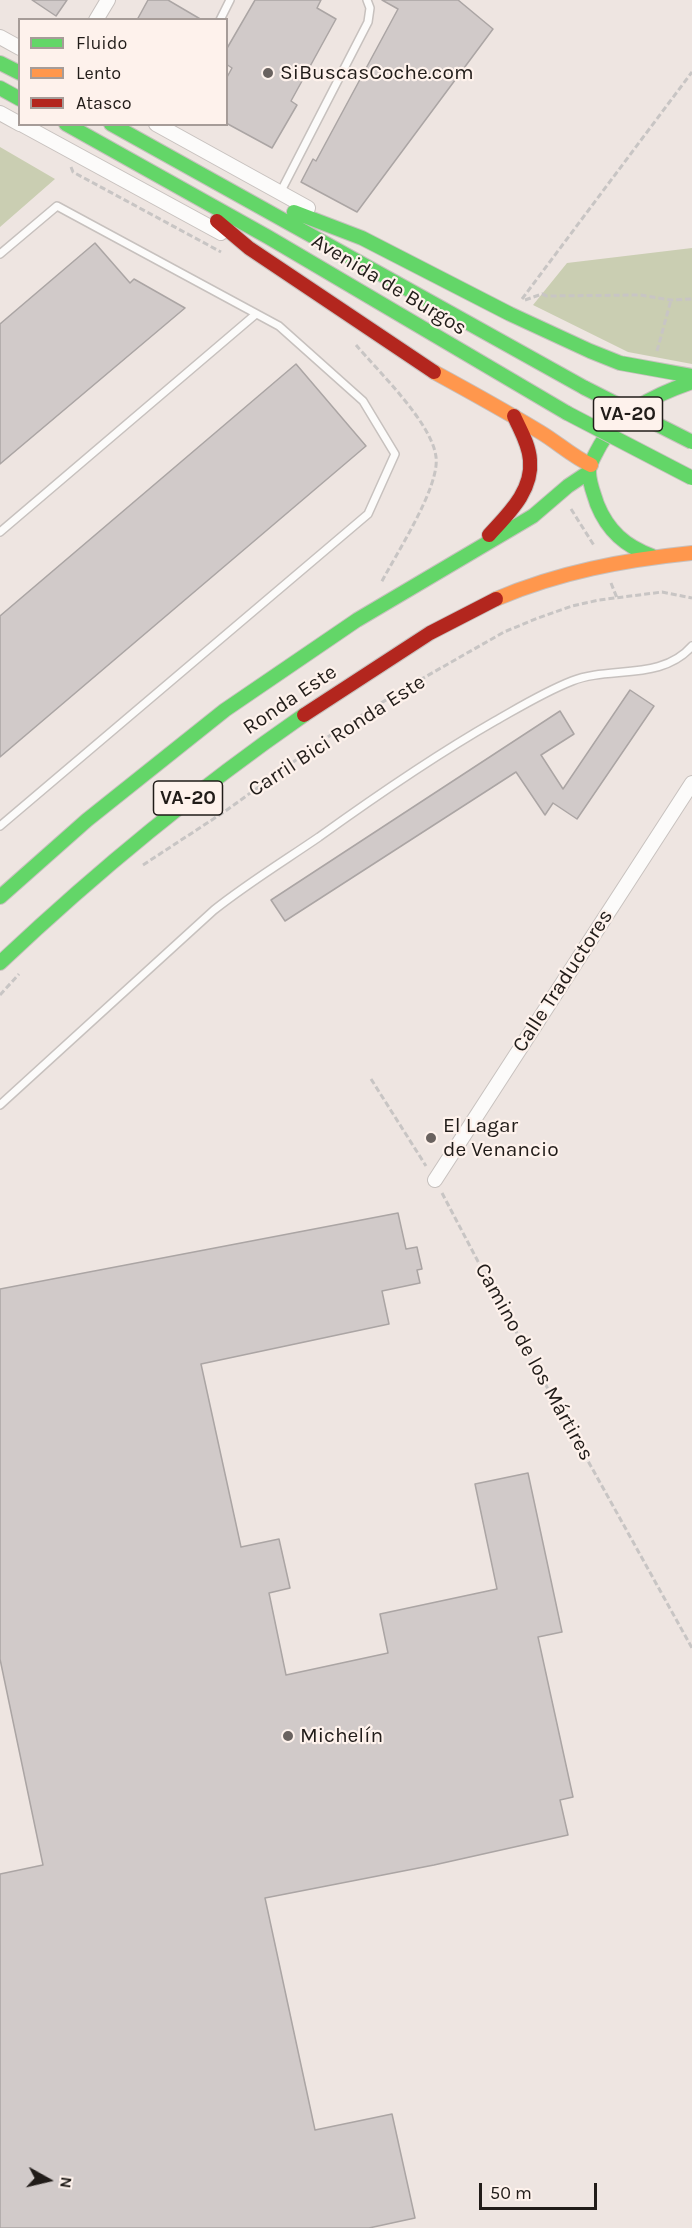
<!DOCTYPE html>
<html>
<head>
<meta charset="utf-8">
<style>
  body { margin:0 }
  #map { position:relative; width:692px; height:2228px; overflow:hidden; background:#eee5e1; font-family:Karla,sans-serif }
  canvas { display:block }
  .legend { position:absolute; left:18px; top:18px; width:210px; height:108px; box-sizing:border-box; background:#fef2ec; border:2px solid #a69c98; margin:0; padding:8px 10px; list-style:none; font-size:18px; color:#211c19 }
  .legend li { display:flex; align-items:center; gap:12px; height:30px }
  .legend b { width:30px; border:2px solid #a69c98 }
  .north { position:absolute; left:18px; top:2150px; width:60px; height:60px; -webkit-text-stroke:4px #fef2ec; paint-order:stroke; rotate:98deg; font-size:16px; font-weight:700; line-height:24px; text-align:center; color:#211c19 }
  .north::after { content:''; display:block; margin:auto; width:21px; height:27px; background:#211c19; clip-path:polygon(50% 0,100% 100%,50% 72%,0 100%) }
  .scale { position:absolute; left:479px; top:2183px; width:118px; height:27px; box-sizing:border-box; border:3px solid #211c19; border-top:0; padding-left:8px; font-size:18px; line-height:21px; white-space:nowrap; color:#211c19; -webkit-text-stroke:4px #fef2ec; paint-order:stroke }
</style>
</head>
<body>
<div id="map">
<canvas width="692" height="2228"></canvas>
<ul class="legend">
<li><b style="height:8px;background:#63d668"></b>Fluido</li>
<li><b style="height:8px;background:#ff974d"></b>Lento</li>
<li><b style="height:8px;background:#b3261e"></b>Atasco</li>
</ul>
<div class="north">N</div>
<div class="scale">50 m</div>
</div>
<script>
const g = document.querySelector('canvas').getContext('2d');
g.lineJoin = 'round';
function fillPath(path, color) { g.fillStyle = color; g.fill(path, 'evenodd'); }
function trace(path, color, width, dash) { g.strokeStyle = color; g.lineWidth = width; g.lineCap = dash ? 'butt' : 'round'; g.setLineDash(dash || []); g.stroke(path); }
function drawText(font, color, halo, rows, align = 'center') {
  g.font = font + ' Karla,sans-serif'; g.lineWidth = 4.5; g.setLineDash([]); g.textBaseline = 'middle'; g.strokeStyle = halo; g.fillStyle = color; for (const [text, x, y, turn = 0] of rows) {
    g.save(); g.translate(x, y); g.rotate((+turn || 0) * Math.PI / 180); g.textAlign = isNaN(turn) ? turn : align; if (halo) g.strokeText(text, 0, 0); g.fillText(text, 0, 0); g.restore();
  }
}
fillPath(new Path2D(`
  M0,147L55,179L0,227Z
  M692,248V364L628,352L533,305L567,263Z`), '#caceb2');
const building = new Path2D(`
  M32,0H67L56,16Z
  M148,0H168L202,20H137Z
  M255,0H321L317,8L336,19L291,101L297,105L272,148L226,123V79L232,68L226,64V50Z
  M382,0H458L493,29L357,212L301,182L313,159L316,161L398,9Z
  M95,243L130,283L134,279L185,308L0,464V324Z
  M296,364L366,446L0,757V616Z
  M630,690L654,706L577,819L553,803L545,815L516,772L285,921L271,900L560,711L574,734L541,755L563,789Z
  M398,1213L406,1249L417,1247L422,1269L417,1270L420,1283L382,1291L389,1324L201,1364L241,1547L279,1539L290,1588L269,1593L286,1675L388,1653L380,1614L497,1589L475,1484L528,1473L562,1632L538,1637L573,1797L560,1800L568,1835L434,1865L265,1898L315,2130L392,2114L415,2218L369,2228H0V1874L43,1865L0,1659V1289Z`);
fillPath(building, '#d1cac9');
trace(building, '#aba5a4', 1.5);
const lane = new Path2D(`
  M220,20L230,0
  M280,193L368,22L370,8L367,0
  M0,254L57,206L279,326L363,401L395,454L368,514L0,826
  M0,532L256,314
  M0,1105L214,910C248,883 284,861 319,837C376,796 434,756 495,721C520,707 544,692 572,681C609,666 662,681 692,646`);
const street = new Path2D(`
  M96,20L108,0
  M0,37L20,48
  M0,113L20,124
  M21,124L221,233
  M156,124L308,208
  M435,1180L692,783`);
const fast = new Path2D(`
  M0,63L20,73
  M0,88L20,99
  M66,124L268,237L567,413
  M111,124L585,388
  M294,212L362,238L510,314L590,351L620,363L692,376
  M652,556C625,546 608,531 597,504C594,494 589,483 589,472C589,465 594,457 597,451C616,413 654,395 692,382
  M0,897L87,820L225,710L357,620L533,516L568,486L589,472
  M0,963C95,873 196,790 304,715`);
const slow = new Path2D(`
  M434,372C469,391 505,411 540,432C557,442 573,457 591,465
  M496,599C559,572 624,560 692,553`);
const jam = new Path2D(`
  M217,221L249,248L434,372
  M489,535C508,514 533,491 530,460C529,444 520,430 514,416
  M304,715L430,633L496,599`);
trace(lane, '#c7c1be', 10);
trace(street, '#c7c1be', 16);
trace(fast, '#c7c1be', 16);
trace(slow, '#c7c1be', 16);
trace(jam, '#c7c1be', 16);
trace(new Path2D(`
  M71,167L73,172L221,252
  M522,299L692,72
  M525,300L542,294L547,296L640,295L671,300L692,299
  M356,345C379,372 432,423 436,457C440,487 396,554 381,583
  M657,351L671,300
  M571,509L595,547
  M611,583L617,598
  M143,865L224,812L332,734L397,693L504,632L538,618L572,606L599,600L662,592L692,598
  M0,995L19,974
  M371,1079L426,1166
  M442,1193L493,1290L692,1648`), '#c8c5c4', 3, [6, 3]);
trace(lane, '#fcfbfa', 7);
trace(street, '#fcfbfa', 14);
trace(fast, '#63d668', 14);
trace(slow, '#ff974d', 14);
trace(jam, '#b3261e', 14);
const fastBridge = new Path2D(`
  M585,388L692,442
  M567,413L692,478`);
trace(fastBridge, '#c7c1be', 16, []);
trace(fastBridge, '#63d668', 14);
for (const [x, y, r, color] of [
  [268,73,6,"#69625f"],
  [431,1138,6,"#69625f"],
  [288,1736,6,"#69625f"]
]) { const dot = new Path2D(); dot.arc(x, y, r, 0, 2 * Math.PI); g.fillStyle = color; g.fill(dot); trace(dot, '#fef2ec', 2); }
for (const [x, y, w] of [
  [628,414,69],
  [188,798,69]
]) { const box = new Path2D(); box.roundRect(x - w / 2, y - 17, w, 34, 4.5); g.fillStyle = '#fef2ec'; g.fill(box); trace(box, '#211c19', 1.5); }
drawText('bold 20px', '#211c19', null, [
  ["VA-20",628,414],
  ["VA-20",188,798]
]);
drawText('21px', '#211c19', '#fef2ec', [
  ["SiBuscasCoche.com",280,73],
  ["El Lagar",443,1126],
  ["de Venancio",443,1150],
  ["Michelín",300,1736]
], 'left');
drawText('21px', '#211c19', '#fef2ec', [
  ["Avenida de Burgos",389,285,31],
  ["Ronda Este",290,700,-34],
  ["Carril Bici Ronda Este",337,736,-33],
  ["Calle Traductores",563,981,-57],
  ["Camino de los Mártires",534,1362,61]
]);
</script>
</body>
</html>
